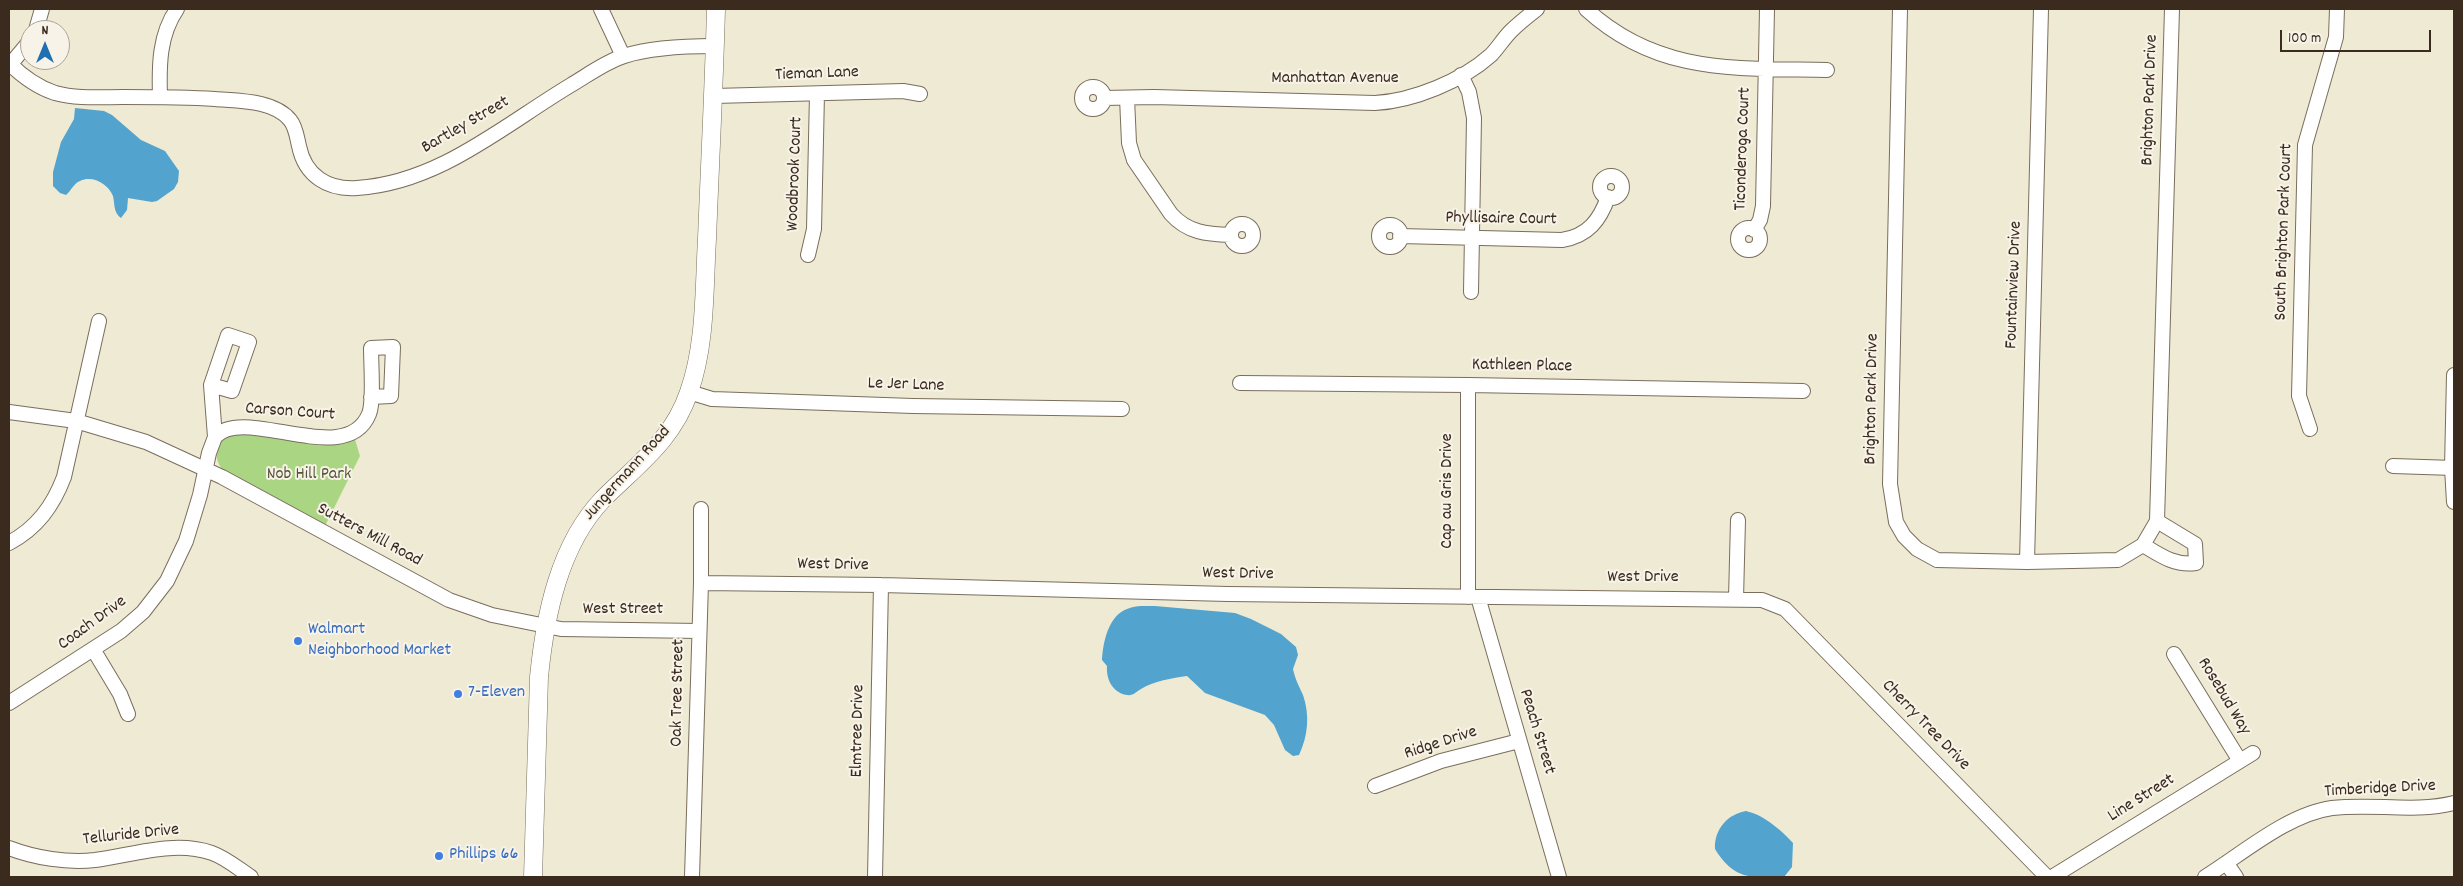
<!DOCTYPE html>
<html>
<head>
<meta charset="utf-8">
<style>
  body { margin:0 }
  #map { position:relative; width:2463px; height:886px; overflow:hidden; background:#efead3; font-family:Dekko,sans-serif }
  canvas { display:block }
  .frame { position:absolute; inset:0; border:10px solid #3b2a1e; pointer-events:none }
  .north { position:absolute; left:20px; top:20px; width:50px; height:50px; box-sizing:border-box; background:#f7f3e8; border:1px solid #aca397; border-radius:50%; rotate:0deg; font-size:14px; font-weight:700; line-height:20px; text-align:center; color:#3b2a1e }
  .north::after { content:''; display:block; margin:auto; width:18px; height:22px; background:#1f6fb2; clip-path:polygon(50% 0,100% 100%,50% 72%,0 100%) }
  .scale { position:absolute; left:2280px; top:30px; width:151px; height:22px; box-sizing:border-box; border:2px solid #3b2a1e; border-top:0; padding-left:6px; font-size:15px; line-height:18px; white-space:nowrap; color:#3b2a1e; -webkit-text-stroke:4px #f7f3e8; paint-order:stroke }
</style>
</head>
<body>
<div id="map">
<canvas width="2463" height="886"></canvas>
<div class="frame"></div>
<div class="north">N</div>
<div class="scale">100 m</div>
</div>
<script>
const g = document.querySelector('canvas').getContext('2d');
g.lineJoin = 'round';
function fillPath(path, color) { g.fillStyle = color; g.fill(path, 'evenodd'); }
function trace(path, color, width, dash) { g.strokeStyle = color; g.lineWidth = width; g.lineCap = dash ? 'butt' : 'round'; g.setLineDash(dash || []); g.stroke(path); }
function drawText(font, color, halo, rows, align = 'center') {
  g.font = font + ' Dekko,sans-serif'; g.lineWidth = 4; g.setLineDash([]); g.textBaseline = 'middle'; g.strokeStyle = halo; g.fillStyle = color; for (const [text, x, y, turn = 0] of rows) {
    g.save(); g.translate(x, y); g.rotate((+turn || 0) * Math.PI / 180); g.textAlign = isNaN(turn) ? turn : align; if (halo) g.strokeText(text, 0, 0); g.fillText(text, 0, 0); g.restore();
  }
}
fillPath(new Path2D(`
  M231,434L354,436L360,456L325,526L221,468C212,453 217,442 231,434Z`), '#aad683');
fillPath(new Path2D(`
  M75,108L104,111L112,115L141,140L165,151L179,171L178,182L174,189L157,201L152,202L128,198L127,210L121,218C113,212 115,204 113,196C108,184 93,175 80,181C74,183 71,191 66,195L60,193L53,186V172L61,142L74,119Z
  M1155,606L1235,613L1251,619L1281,634L1296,647L1298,655L1293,669C1295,679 1299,686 1303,695C1310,715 1308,736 1299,755L1293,756L1285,750L1274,725L1265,715L1205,693L1187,676C1173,678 1153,681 1141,689C1136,692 1133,696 1127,695C1112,693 1106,678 1107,666L1102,660C1103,643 1108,616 1127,609C1135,605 1146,606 1155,606Z
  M1746,811C1764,815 1781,830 1793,843L1792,867L1784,877C1751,878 1734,880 1715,849C1714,829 1728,814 1746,811Z`), '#52a3cd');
const minor = new Path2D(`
  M601,9L623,56
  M1586,9C1658,75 1736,68 1827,70
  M1900,9L1890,484L1896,522L1904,536L1917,549L1937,560L2027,562L2118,560L2143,545L2157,521L2172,9
  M36,30L42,9
  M9,63C22,76 37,87 55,93C77,99 100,97 123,97C154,97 184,97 215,99C238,101 274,100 290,120C296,127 297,138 299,146C305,176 328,190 357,188C439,183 504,125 571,85C588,75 605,62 624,56C652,47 686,46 715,46
  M9,66L30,41
  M1461,75L1469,92L1474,118L1471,292
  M1082 98a11 11 0 1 1 22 0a11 11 0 1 1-22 0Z
  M714,96L903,91L920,94
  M160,97C159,66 159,35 177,9
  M1104,98L1154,97L1375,103C1413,101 1462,81 1491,55C1498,48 1503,39 1511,31C1519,23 1528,16 1537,9
  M1127,98L1129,143L1134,160L1171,214C1188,233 1207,234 1231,235
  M1600 187a11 11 0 1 1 22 0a11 11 0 1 1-22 0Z
  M1231 235a11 11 0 1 1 22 0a11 11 0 1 1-22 0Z
  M1379 236a11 11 0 1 1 22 0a11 11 0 1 1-22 0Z
  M1738 239a11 11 0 1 1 22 0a11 11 0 1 1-22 0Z
  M1754,230L1760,220L1763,206L1767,9
  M1400,236L1562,240C1588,236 1600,220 1608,197
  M808,255L814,229L817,94
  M2454,375L2452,468L2454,502
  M1240,383L1468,385L1803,391
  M1468,385V597
  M689,392L712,399L913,406L1122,409
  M9,412L76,421L146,442L222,477L449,600L492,615L561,629L699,631
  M2310,429L2299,396L2305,145L2336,37L2337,9
  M215,437C244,404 346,470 369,414C374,402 371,363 371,348L393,347L391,396L371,397
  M2393,466L2454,468
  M9,543C37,528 53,506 64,477L99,321
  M2143,545C2161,556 2175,566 2196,563L2195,544L2157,521
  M2027,562L2041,9
  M701,583L881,585L1228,594L1762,600L1785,609L2047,877
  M1478,597L1559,877
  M1736,599L1738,520
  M93,649L120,694L128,714
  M2174,654L2240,761
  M9,703L121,631L143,612L167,581L186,541L200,495L209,453L215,437L211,385L228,335L249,342L232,391L211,385
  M1375,786L1441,761L1519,741
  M9,848C35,858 67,863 95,860C133,855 174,840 212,853C226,858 239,869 251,877
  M2227,864L2236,877
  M692,877L701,583V509
  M875,877L881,585
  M2052,877L2253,753
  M2205,877C2242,854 2288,814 2332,808C2373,803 2414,813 2454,803`);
const major = new Path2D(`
  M533,877L539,677C545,616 559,545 603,499C637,465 673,440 689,392C706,344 704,289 707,239C710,162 714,85 716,9`);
trace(minor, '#7a6d5d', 16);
trace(major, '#7a6d5d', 19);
trace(minor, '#fff', 14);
trace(major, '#fff', 18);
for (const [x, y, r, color] of [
  [298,641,5,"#3f7fe0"],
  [458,694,5,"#3f7fe0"],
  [439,856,5,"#3f7fe0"]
]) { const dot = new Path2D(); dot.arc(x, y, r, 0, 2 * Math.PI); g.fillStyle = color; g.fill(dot); trace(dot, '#f7f3e8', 2); }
drawText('18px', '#3b2a1e', '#f7f3e8', [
  ["Tieman Lane",817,75,-2],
  ["Manhattan Avenue",1335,80],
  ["Brighton Park Drive",2151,100,-88],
  ["Bartley Street",466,126,-30],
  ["Ticonderoga Court",1744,149,-88],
  ["Woodbrook Court",796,174,-88],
  ["Phyllisaire Court",1501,220,1],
  ["South Brighton Park Court",2285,232,-88],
  ["Fountainview Drive",2015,285,-88],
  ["Kathleen Place",1522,367,1],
  ["Le Jer Lane",906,386,2],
  ["Brighton Park Drive",1873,399,-89],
  ["Carson Court",290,413,4],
  ["Jungermann Road",628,474,-48],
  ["Cap au Gris Drive",1449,491,-90],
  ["Sutters Mill Road",369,536,28],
  ["West Drive",833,566,1],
  ["West Drive",1238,575,1],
  ["West Drive",1643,579],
  ["West Street",623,611],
  ["Coach Drive",93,624,-36],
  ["Oak Tree Street",679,693,-89],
  ["Rosebud Way",2223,697,59],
  ["Cherry Tree Drive",1925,726,46],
  ["Elmtree Drive",859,731,-89],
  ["Peach Street",1536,732,73],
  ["Ridge Drive",1441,744,-18],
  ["Timberidge Drive",2380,790,-3],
  ["Line Street",2142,799,-32],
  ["Telluride Drive",131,836,-6]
]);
drawText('18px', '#575537', '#f7f3e8', [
  ["Nob Hill Park",309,476]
]);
drawText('18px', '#366cbe', '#f7f3e8', [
  ["Walmart",308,631],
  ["Neighborhood Market",308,652],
  ["7-Eleven",468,694],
  ["Phillips 66",449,856]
], 'left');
</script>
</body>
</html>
